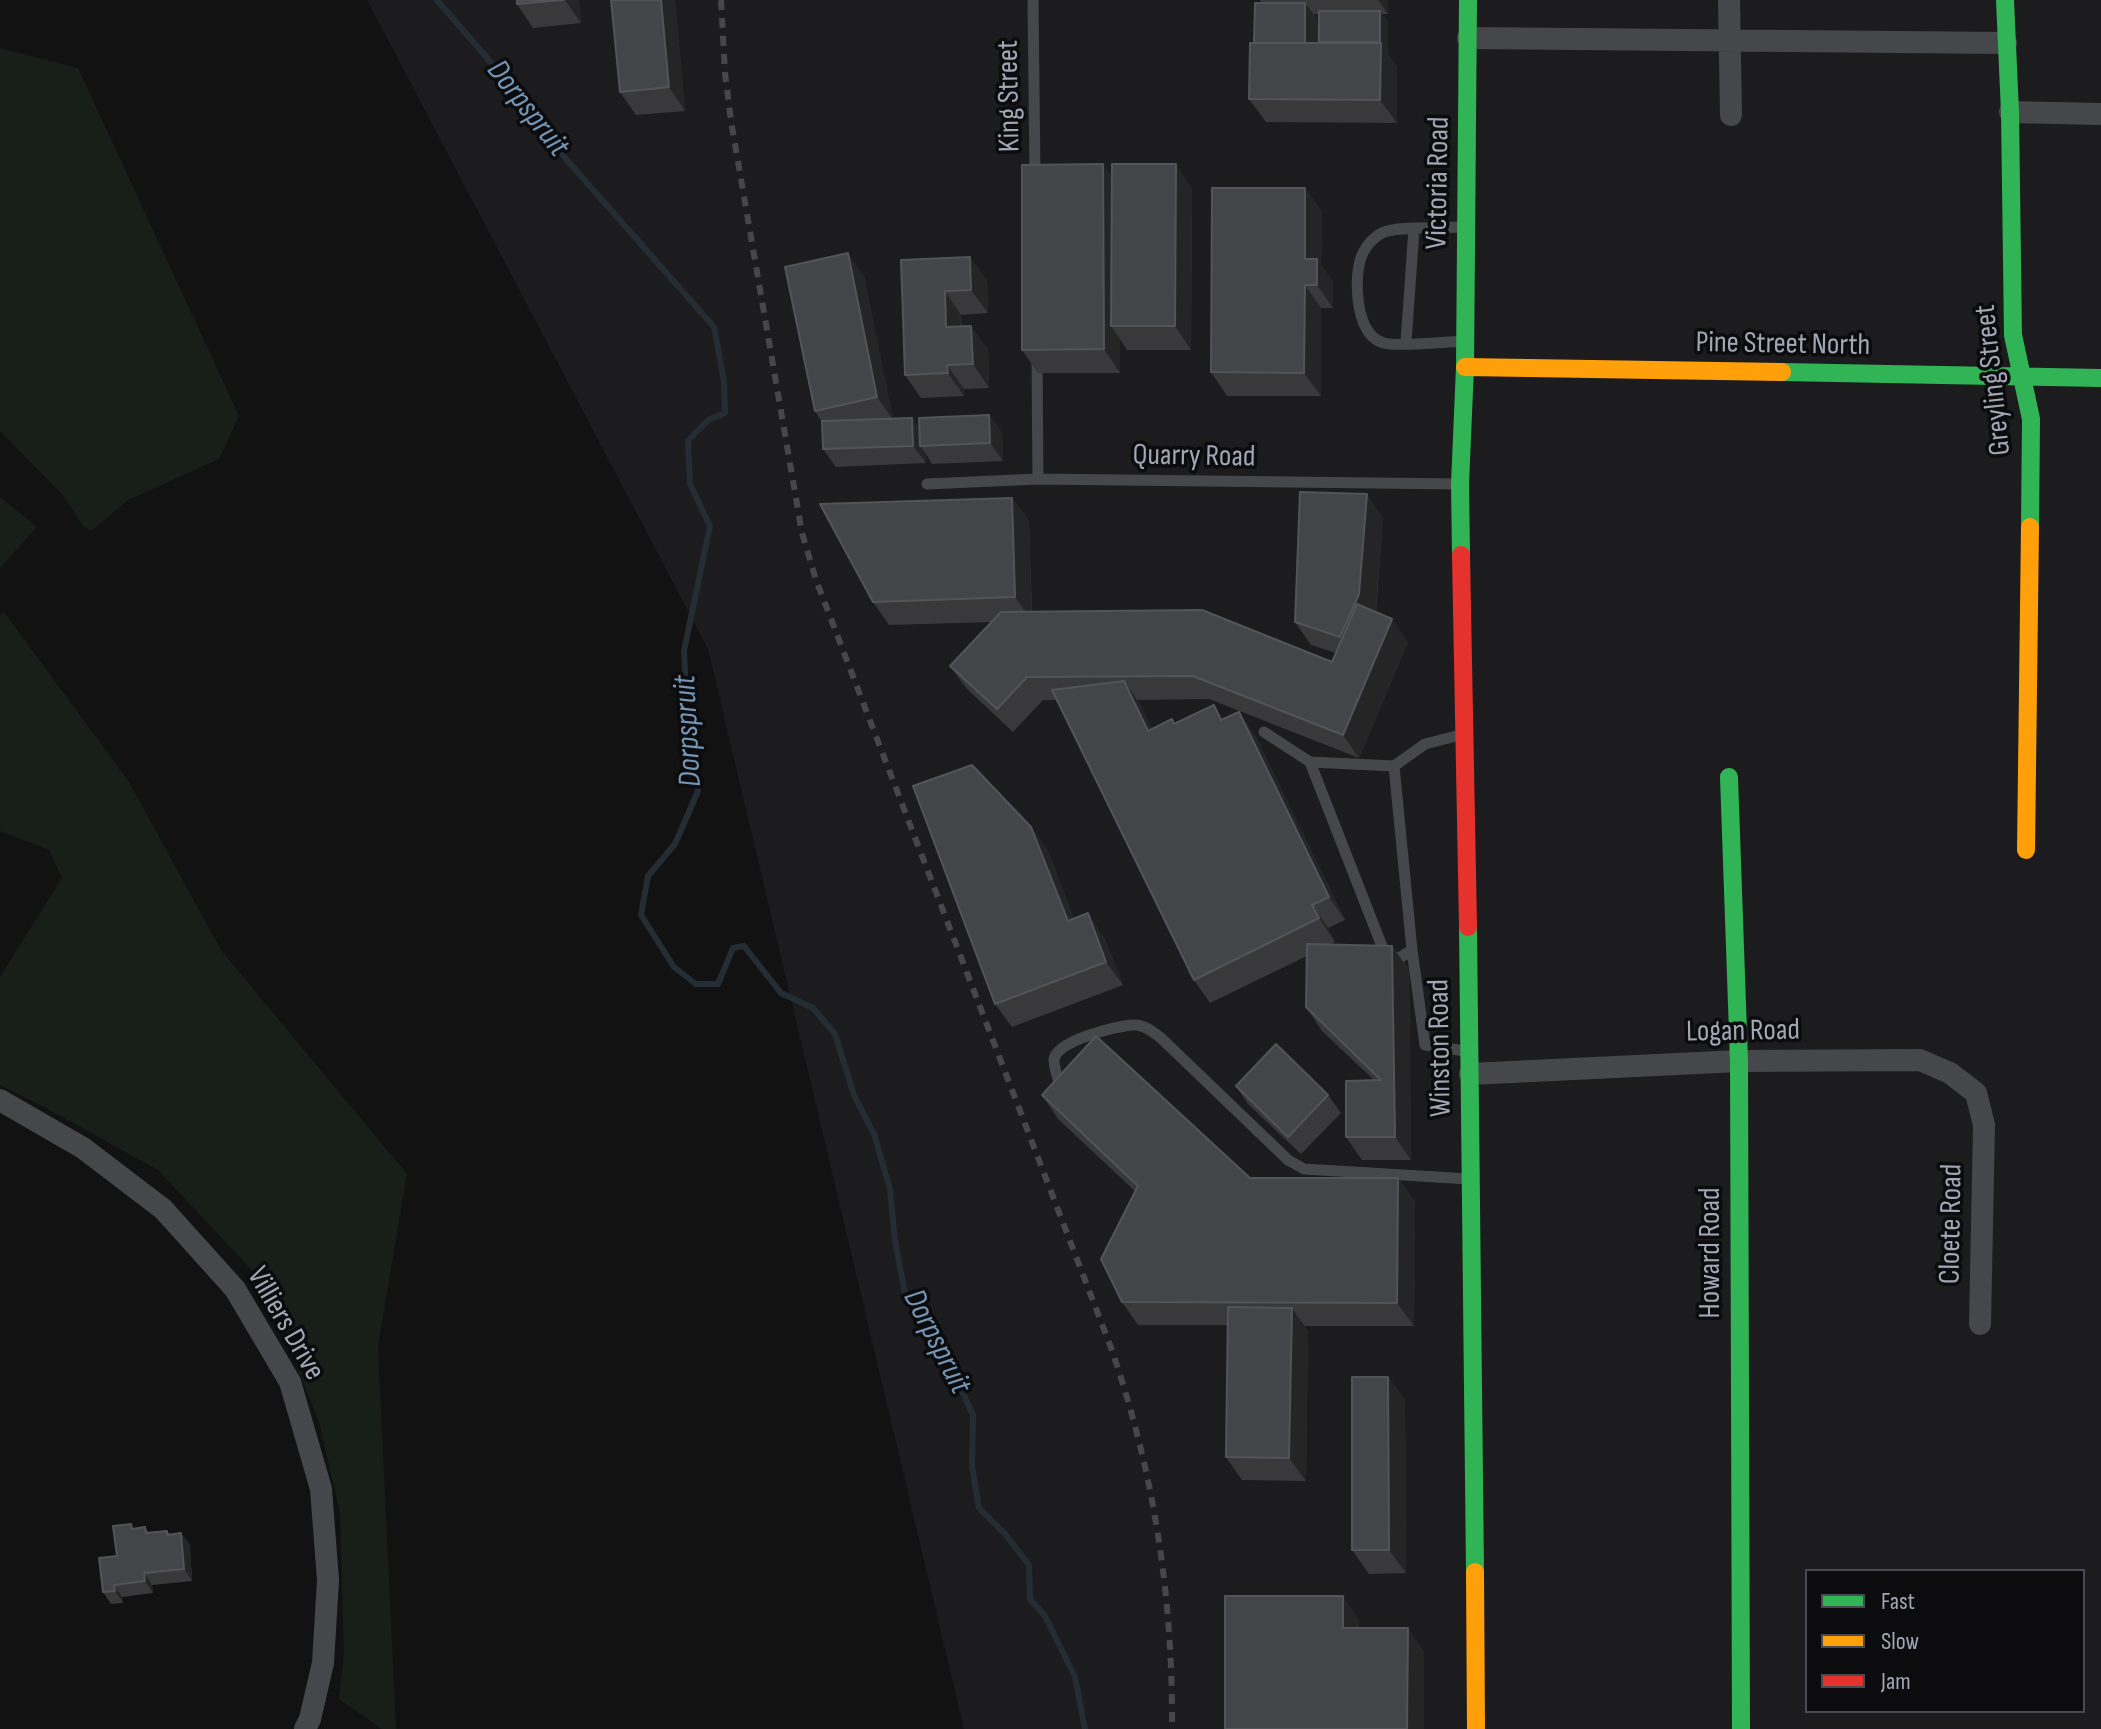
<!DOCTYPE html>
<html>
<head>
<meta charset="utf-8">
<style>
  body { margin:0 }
  #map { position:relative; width:2101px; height:1729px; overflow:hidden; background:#121212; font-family:"Sofia Sans Condensed",sans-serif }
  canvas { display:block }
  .legend { position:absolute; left:1805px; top:1569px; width:280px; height:144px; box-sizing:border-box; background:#0c0c0e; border:2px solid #484a51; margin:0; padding:10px 14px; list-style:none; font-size:24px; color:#a1a7b5 }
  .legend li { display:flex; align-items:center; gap:16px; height:40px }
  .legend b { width:40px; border:2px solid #484a51 }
</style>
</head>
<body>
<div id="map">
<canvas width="2101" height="1729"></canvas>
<ul class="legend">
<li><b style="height:10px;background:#30b455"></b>Fast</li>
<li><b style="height:10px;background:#ff9f0a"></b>Slow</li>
<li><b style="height:10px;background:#e5322d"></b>Jam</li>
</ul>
</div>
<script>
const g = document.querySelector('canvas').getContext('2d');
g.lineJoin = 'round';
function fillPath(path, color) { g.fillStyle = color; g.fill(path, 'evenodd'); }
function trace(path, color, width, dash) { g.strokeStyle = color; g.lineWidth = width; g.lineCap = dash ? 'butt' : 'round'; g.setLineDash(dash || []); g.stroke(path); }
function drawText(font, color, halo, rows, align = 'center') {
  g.font = font + ' "Sofia Sans Condensed",sans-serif'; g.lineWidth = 7; g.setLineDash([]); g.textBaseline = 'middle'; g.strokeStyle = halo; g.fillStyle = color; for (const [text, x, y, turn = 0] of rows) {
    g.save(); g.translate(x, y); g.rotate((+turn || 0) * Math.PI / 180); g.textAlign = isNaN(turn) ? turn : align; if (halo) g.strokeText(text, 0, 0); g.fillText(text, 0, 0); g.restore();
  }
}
fillPath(new Path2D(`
  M367,0H2101V1729H964L708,649ZM1807,1571H2083V1711H1807Z`), '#1c1c1e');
fillPath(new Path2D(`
  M0,48L78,68L239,416L219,459L128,500L91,531L83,526L63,495L0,431Z
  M0,497L37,527L0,568Z
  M4,612L129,782L221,950L407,1174L378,1346L396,1729H382L339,1699L344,1654L340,1513L319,1422L263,1282L158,1170L46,1108L0,1085V977L62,878L49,850L0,831V616Z`), '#181f19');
trace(new Path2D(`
  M437,0L532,110L566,159L714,327L724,381L725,413L708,420L688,441L690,484L710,526L684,651L686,694L693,736L698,791L675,844L648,876L641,915L674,967L696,984H718L733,948L744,946L781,993L813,1008L835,1034L854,1095L874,1134L890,1189L895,1241L906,1299L930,1331L953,1372L973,1415L972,1467L979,1508L1005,1534L1029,1565L1030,1599L1045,1616L1075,1677L1085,1729`), '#252d34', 6);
trace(new Path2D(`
  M1033,0L1035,178
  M1462,227C1445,228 1394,226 1382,233C1372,238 1363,249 1360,261C1354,283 1356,336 1384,343C1399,347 1446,342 1464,341
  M1406,342L1414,229
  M1037,359L1038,479
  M927,484L1038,479L1458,484
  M1264,732L1310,762L1394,766L1425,744L1460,735
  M1310,762L1387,959L1401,957L1412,950
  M1394,766L1412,950L1425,1045L1465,1051
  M1062,1091C1059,1082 1054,1069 1054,1060C1055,1041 1116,1026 1133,1025C1143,1024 1153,1032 1161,1038L1288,1160L1304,1169L1469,1179`), '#46474b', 11);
trace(new Path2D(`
  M1729,0L1731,115
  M1468,38L2006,43
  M2010,112L2101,114
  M1470,1074L1739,1061L1920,1060L1950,1073L1976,1093L1984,1125L1980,1324
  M0,1100L83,1148L163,1209L235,1289L290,1382L321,1489L328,1580L323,1663L310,1719L305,1729`), '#46474b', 22);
trace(new Path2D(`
  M2005,0L2010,112L2013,335L2031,419L2030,527
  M1782,372L2101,378
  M1461,555L1460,484L1465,367L1468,0
  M1729,777L1739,1061L1741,1729
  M1468,927L1475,1572`), '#30b455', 18);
trace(new Path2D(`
  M1465,367L1782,372
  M2026,850L2030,527
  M1475,1572L1476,1729`), '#ff9f0a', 18);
trace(new Path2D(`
  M1461,555L1468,927`), '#e5322d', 18);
trace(new Path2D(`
  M721,0L725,73L731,121L802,533L816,580L1110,1345C1154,1470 1173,1597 1172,1729`), '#46474a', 6, [10, 8]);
fillPath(new Path2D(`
  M517,0H579L581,23L533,28L517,4Z
  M611,0H675L685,111L636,115L620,92Z
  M1260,0H1388V14H1382L1388,23V54L1397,67V123L1266,122L1249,99L1254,43L1262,3ZM1314,14H1319L1320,43H1318V20Z
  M1112,176L1192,188L1191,350H1127L1120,339V373H1038L1022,350Z
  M1322,211L1321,265L1333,282V308H1321V396H1227L1211,372Z
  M848,253L864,277L893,419L919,427L989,415L1002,433L1003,461L932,464L926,454V463L836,467L823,449L822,422L815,411Z
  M901,260L987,280L988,313L961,315L962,326L988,349L989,388L964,389V396L921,398L905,375Z
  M1012,498L1029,521L1032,612L1332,662L1336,653L1311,645L1295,622L1383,518L1376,612L1408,642L1359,758L1209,699L1137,700L1152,729L1175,724L1224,719L1255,735L1345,920L1328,928L1335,942L1330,945L1392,946L1409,970L1411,1160H1362L1346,1137L1374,1080L1322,1031L1306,1007L1307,956L1210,1003L1194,980L1057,700H1043L1013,732L967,689L950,666L992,622L889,625L873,602Z
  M1031,827L1048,851L1074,919L1104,937L1123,985L1012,1027L995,1004Z
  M1236,1086L1328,1095L1341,1113L1301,1154L1248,1104Z
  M1042,1095L1250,1178H1398L1415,1202L1414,1326H1304L1308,1331L1306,1481L1242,1480L1226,1457L1228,1325H1138L1122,1302L1136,1192L1058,1119Z
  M1388,1377L1405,1400L1406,1573L1369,1574L1352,1550Z
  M145,1527L149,1533L167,1531L170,1534L181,1533L190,1545L192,1581L152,1585L153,1593L122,1597L123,1603L111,1604L103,1592L117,1556L135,1529Z`), '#39393c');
fillPath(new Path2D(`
  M565,0H579L581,23Z
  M661,0H675L685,111L669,87Z
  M1378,0H1388V14Z
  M1305,3L1318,20L1317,64L1305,46Z
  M1380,11L1388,23V54L1397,67V123L1380,100Z
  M1103,164L1120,187L1111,326L1120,339V373L1104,349Z
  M1176,164L1192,188L1191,350L1175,326Z
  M1305,188L1322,211L1321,265L1333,282V308L1317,285L1305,259Z
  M848,253L864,277L894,421L877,397Z
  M970,257L987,280L988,313L971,290Z
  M1305,285L1321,308V396L1304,373Z
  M945,291L961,315L962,351L946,327Z
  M971,326L988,349L989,388L973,364Z
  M947,365L964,389V396L948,373Z
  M989,415L1002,433L1003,461L990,443Z
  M912,418L925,436L920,446L926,454V463L913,446Z
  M1367,494L1383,518L1375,618L1356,660L1340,637Z
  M1012,498L1029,521L1032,621L1015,597Z
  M1392,619L1408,642L1359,758L1343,735Z
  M1124,681L1140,704L1165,754L1148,731Z
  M1239,712L1255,735L1345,920L1329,897Z
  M1031,827L1048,851L1084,945L1068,921Z
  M1312,905L1328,928L1335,942L1319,918Z
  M1088,913L1104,937L1123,985L1106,962Z
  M1392,946L1409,970L1411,1160L1395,1137Z
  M1398,1178L1415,1202L1414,1326L1397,1303Z
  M1292,1308L1308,1331L1306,1481L1289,1458Z
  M1388,1377L1405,1400L1406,1573L1389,1550Z
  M181,1533L190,1545L192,1581L184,1569Z
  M144,1573L152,1585L153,1593L145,1581Z
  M114,1585L122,1597L123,1603L115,1591Z
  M1343,1596L1359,1620V1651L1343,1628Z
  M1408,1628L1424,1651V1729H1407Z`), '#252526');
const building = new Path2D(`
  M517,0H563L517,4Z
  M611,0H661L669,87L620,92Z
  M1255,3H1305V43H1254Z
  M1319,11H1380V42H1319Z
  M1250,43H1381L1380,100L1249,99Z
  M1103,164L1104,349L1022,350V165Z
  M1112,164H1176L1175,326H1111Z
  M1212,188H1305V259H1317V285H1305L1304,373L1211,372Z
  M848,253L877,397L815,411L785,267Z
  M970,257L971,290L945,291L946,327L971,326L973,364L947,365L948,373L905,375L901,260Z
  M989,415L990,443L920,446L919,418Z
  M912,418L913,446L823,449L822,421Z
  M1300,492L1367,494L1359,594L1340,637L1295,622Z
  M1012,498L1015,597L873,602L820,504Z
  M1357,604L1392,619L1343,735L1193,676L1027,677L997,709L950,666L1001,612L1202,610L1332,662Z
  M1124,681L1148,731L1172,719L1174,724L1214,705L1221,720L1239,712L1329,897L1312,905L1319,918L1194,980L1052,690Z
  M972,765L1031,827L1068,921L1088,913L1106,962L995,1004L913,786Z
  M1307,944L1392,946L1395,1137H1346V1081L1381,1080L1306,1007Z
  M1096,1036L1250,1178H1398L1397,1303L1122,1302L1101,1259L1138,1186L1042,1095Z
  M1276,1044L1328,1095L1288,1137L1236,1086Z
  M1228,1307L1292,1308L1289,1458L1226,1457Z
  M1352,1377H1388L1389,1550H1352Z
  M131,1524L132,1529L145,1527L146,1533L167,1531V1535L181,1533L184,1569L144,1573L145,1581L114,1585L115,1591L103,1592L99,1558L117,1556L113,1526Z
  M1225,1596H1343V1628H1408L1407,1729H1225Z`);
fillPath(building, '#444549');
trace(building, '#53545a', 2);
drawText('30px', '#a1a7b5', '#0c0c0e', [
  ["King Street",1010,96,-91],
  ["Victoria Road",1439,183,-89],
  ["Pine Street North",1783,345,1],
  ["Greyling Street",1994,380,-96],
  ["Quarry Road",1194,457,1],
  ["Logan Road",1743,1032,-1],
  ["Winston Road",1441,1048,-91],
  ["Cloete Road",1952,1224,-89],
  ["Howard Road",1711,1253,-90],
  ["Villiers Drive",285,1324,60]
]);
drawText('italic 32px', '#7595b4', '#0c0c0e', [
  ["Dorpspruit",527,109,52],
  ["Dorpspruit",689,731,-93],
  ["Dorpspruit",936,1342,63]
]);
</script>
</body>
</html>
